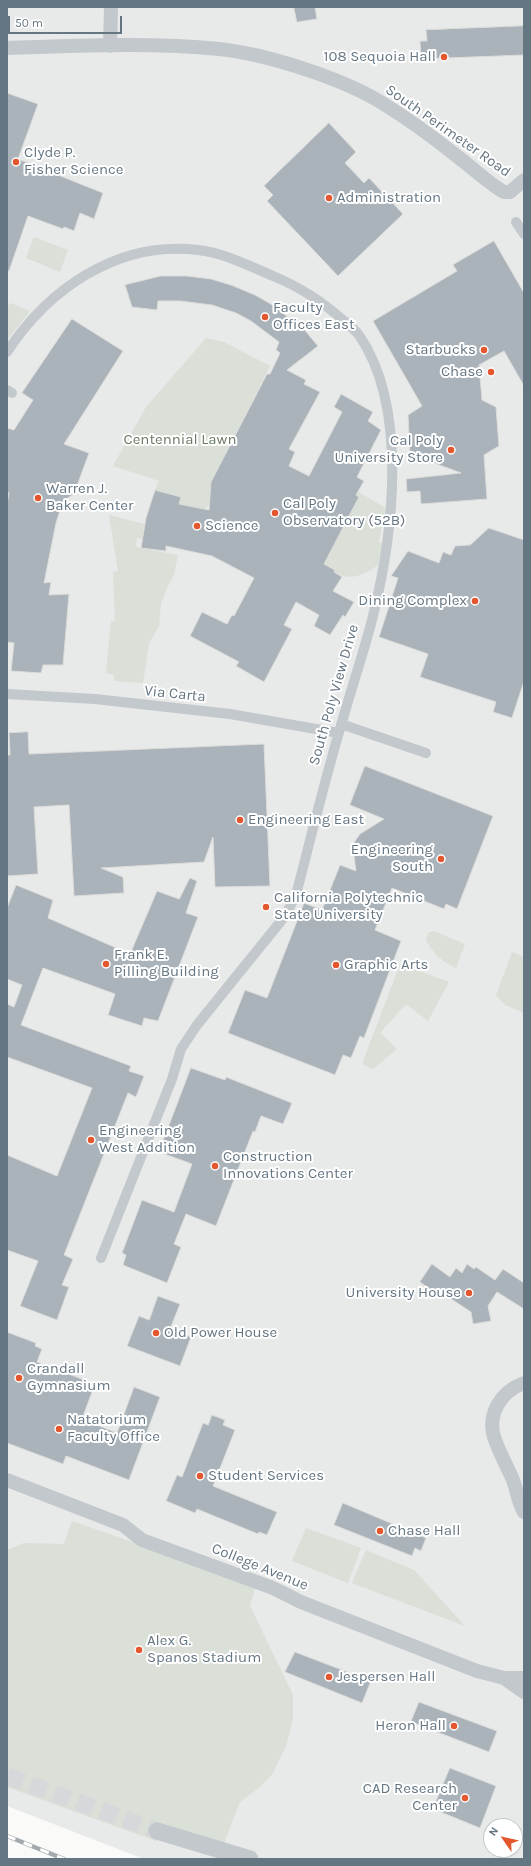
<!DOCTYPE html>
<html>
<head>
<meta charset="utf-8">
<style>
  body { margin:0 }
  #map { position:relative; width:531px; height:1866px; overflow:hidden; background:#fafaf8; font-family:Karla,sans-serif }
  canvas { display:block }
  .frame { position:absolute; inset:0; border:8px solid #657683; pointer-events:none }
  .north { position:absolute; left:483px; top:1818px; width:40px; height:40px; box-sizing:border-box; background:#fff; border:1px solid #c1c8cd; border-radius:50%; rotate:304deg; font-size:11px; font-weight:700; line-height:16px; text-align:center; color:#657683 }
  .north::after { content:''; display:block; margin:auto; width:14px; height:18px; background:#e4572e; clip-path:polygon(50% 0,100% 100%,50% 72%,0 100%) }
  .scale { position:absolute; left:8px; top:16px; width:114px; height:18px; box-sizing:border-box; border:2px solid #657683; border-top:0; padding-left:5px; font-size:12px; line-height:14px; white-space:nowrap; color:#657683; -webkit-text-stroke:3px #fff; paint-order:stroke }
</style>
</head>
<body>
<div id="map">
<canvas width="531" height="1866"></canvas>
<div class="frame"></div>
<div class="north">N</div>
<div class="scale">50 m</div>
</div>
<script>
const g = document.querySelector('canvas').getContext('2d');
g.lineJoin = 'round';
function fillPath(path, color) { g.fillStyle = color; g.fill(path, 'evenodd'); }
function trace(path, color, width, dash) { g.strokeStyle = color; g.lineWidth = width; g.lineCap = dash ? 'butt' : 'round'; g.setLineDash(dash || []); g.stroke(path); }
function drawText(font, color, halo, rows, align = 'center') {
  g.font = font + ' Karla,sans-serif'; g.lineWidth = 4; g.setLineDash([]); g.textBaseline = 'middle'; g.strokeStyle = halo; g.fillStyle = color; for (const [text, x, y, turn = 0] of rows) {
    g.save(); g.translate(x, y); g.rotate((+turn || 0) * Math.PI / 180); g.textAlign = isNaN(turn) ? turn : align; if (halo) g.strokeText(text, 0, 0); g.fillText(text, 0, 0); g.restore();
  }
}
fillPath(new Path2D(`
  M7,7H524V1859H144L7,1806ZM491,1826H515V1850H491Z`), '#e8e9e9');
fillPath(new Path2D(`
  M34,237L68,250L60,272L26,258Z
  M11,303L30,311L7,340V306Z
  M206,338L224,342L270,366L211,482L210,504L205,509L179,504L180,497L155,490L159,481L113,466L146,407Z
  M358,492L386,508L384,525H382L379,543H382L378,565C364,575 350,582 334,572L335,569L324,564L359,497L357,495Z
  M109,515L144,524L142,539L137,538L136,547L178,555L174,575L167,588L161,603L159,626L149,644L143,683L114,681V675L106,673L111,621H115L113,572L118,571Z
  M434,931L465,944L456,968C443,963 433,953 426,940L428,933Z
  M512,952L524,957V1013L505,1005L496,995Z
  M400,964L449,982L428,1021L406,1004L380,1033L397,1049L373,1069L362,1064Z
  M72,1521L256,1585L250,1606L293,1695V1719L286,1746L272,1775L256,1790L240,1802L224,1843L162,1825L156,1841L7,1787V1550L24,1543L64,1544Z
  M306,1528L361,1548L348,1583L292,1561Z
  M366,1550L414,1570L465,1626L352,1583Z`), '#dadfd7');
const building = new Path2D(`
  M294,7H315L317,19L297,22Z
  M524,26V55L421,59L420,41H427L426,30Z
  M7,93L38,104L18,159L103,193L94,219L80,213L74,231L64,227L63,229L28,216L9,271H7Z
  M329,123L356,152L345,163L364,183L369,178L403,214L338,276L267,201L273,195L264,186Z
  M494,241L524,293V386L504,351L479,365L482,400L496,407L499,446L484,455L487,499L421,504L420,491L407,492L406,479L461,473L410,454L408,415L422,406L373,321L457,271L453,265Z
  M161,276H187L211,279L231,285L255,295L276,307L300,328L302,327L318,346L287,370L306,380L304,384L320,392L289,449L295,452L289,466L309,476L342,412L334,407L341,394L373,412L368,421L381,430L357,477L364,481L356,495L359,497L324,564L335,570L334,572L342,577L333,591L354,602L345,617L343,615L330,635L314,626L319,615L296,602L284,625L292,629L264,682L236,666L239,662L190,636L202,612L227,624L232,615L234,616L254,578L212,556L166,546V551L141,548L146,518L155,490L181,497L179,504L209,510L211,482L267,374H270L280,353L276,350L279,342L251,321L236,313L212,305L180,301H158L157,310L132,307L125,285Z
  M72,319L123,351L64,444L89,453L74,494L63,501L56,523L44,583L51,582L49,595L69,594L63,665H43L41,673L11,671L14,643L7,642V504L9,493L7,492V428L14,430L33,400L22,393Z
  M489,528L524,540V681L512,718L493,712L496,702L420,677L428,654L379,637L398,578L391,576L408,551L439,563L443,552L451,555L455,546L470,545Z
  M28,732L29,754L264,744L270,886L215,887L213,837L204,862L101,868L123,877L124,893L74,896L69,805L34,807L38,874L7,876V755H10L9,733Z
  M365,766L493,816L457,909L446,904L444,909L392,888L375,930L401,941L364,1038L360,1036L351,1058L343,1055L335,1075L228,1033L245,990L267,998L304,903L322,910L340,865L356,871L353,849L355,841L360,834L384,819L350,805Z
  M190,878L197,881L186,913L198,917L158,1021L144,1018L142,1026L108,1015L115,994L43,968L21,1025L131,1066L129,1071L144,1076L136,1097L128,1093L64,1255L73,1259L62,1285L69,1287L57,1320L20,1306L38,1261L7,1250V1155L57,1176L92,1088L7,1057V1004L14,1007L22,985L7,979V908L16,885L53,900L48,918L130,954L157,891L179,899Z
  M191,1068L225,1080L226,1077L292,1103L283,1124L261,1116L255,1132L253,1131L216,1226L186,1214L174,1244L181,1247L167,1283L123,1265L126,1255L122,1253L142,1200L174,1212L192,1164L159,1152Z
  M432,1264L450,1277L456,1268L462,1273L467,1264L474,1269L476,1267L495,1280L503,1269L524,1283V1309L497,1292L488,1306L491,1321L473,1324L471,1312L439,1291L437,1294L420,1282Z
  M158,1296L180,1304L170,1329L191,1337L180,1366L127,1346L139,1316L149,1320Z
  M7,1332L36,1343L35,1346L42,1349L37,1362L95,1384L82,1419L117,1433L134,1387L160,1397L129,1480L66,1456L63,1464L7,1443Z
  M212,1415L225,1420L223,1425L235,1430L213,1486L277,1512L267,1535L259,1532L258,1534L197,1509L195,1513L166,1501L177,1475L182,1477L203,1423L208,1425Z
  M343,1503L426,1538L421,1551L415,1548L412,1556L334,1525Z
  M295,1652L371,1681L362,1703L285,1672Z
  M419,1702L497,1731L489,1752L411,1722Z
  M450,1768L496,1786L480,1828L433,1809Z`);
fillPath(building, '#aab3b9');
trace(building, '#dcdcda', 1);
trace(new Path2D(`
  M7,1776L157,1831`), '#d5d9db', 17, [17, 8]);
trace(new Path2D(`
  M516,222L524,234
  M7,352C49,288 119,240 198,250C225,253 249,266 273,276C300,287 323,302 344,321C349,325 355,330 359,335C409,408 393,535 373,616C364,652 352,686 342,722C325,779 311,837 296,895L285,916L197,1025L181,1049L172,1079L101,1258
  M7,390L12,393
  M7,694L95,699L230,714L339,733
  M341,724L426,753`), '#c3c8cc', 10);
trace(new Path2D(`
  M110,46L111,7
  M7,48C77,46 149,42 219,49C266,54 338,77 379,101C407,118 433,137 458,157C473,168 488,183 504,192H510L524,180
  M524,1383C502,1391 487,1413 494,1437C499,1452 507,1466 513,1480C517,1490 518,1503 524,1512
  M7,1480L123,1525L142,1540L273,1588L301,1602L477,1671L504,1678L524,1692
  M504,1678H524`), '#c3c8cc', 14);
trace(new Path2D(`
  M157,1831L250,1859`), '#c3c8cc', 17);
const rail = new Path2D(`
  M7,1836L64,1859`);
trace(rail, '#a2aab0', 4.5);
trace(rail, '#fff', 3, [9]);
for (const [x, y, r, color] of [
  [444,57,4,"#e4572e"],
  [16,162,4,"#e4572e"],
  [329,198,4,"#e4572e"],
  [265,317,4,"#e4572e"],
  [484,350,4,"#e4572e"],
  [491,372,4,"#e4572e"],
  [451,450,4,"#e4572e"],
  [38,498,4,"#e4572e"],
  [275,513,4,"#e4572e"],
  [197,526,4,"#e4572e"],
  [475,601,4,"#e4572e"],
  [240,820,4,"#e4572e"],
  [441,859,4,"#e4572e"],
  [266,907,4,"#e4572e"],
  [106,964,4,"#e4572e"],
  [336,965,4,"#e4572e"],
  [91,1140,4,"#e4572e"],
  [215,1166,4,"#e4572e"],
  [469,1293,4,"#e4572e"],
  [156,1333,4,"#e4572e"],
  [19,1378,4,"#e4572e"],
  [59,1429,4,"#e4572e"],
  [200,1476,4,"#e4572e"],
  [380,1531,4,"#e4572e"],
  [139,1650,4,"#e4572e"],
  [329,1677,4,"#e4572e"],
  [454,1726,4,"#e4572e"],
  [465,1798,4,"#e4572e"]
]) { const dot = new Path2D(); dot.arc(x, y, r, 0, 2 * Math.PI); g.fillStyle = color; g.fill(dot); trace(dot, '#fff', 1.5); }
drawText('15px', '#657683', '#fff', [
  ["108 Sequoia Hall",436,57,"right"],
  ["Clyde P.",24,153],
  ["Fisher Science",24,170],
  ["Administration",337,198],
  ["Faculty",273,308],
  ["Offices East",273,325],
  ["Starbucks",476,350,"right"],
  ["Chase",483,372,"right"],
  ["Cal Poly",443,441,"right"],
  ["University Store",443,458,"right"],
  ["Warren J.",46,489],
  ["Baker Center",46,506],
  ["Cal Poly",283,504],
  ["Observatory (52B)",283,521],
  ["Science",205,526],
  ["Dining Complex",467,601,"right"],
  ["Engineering East",248,820],
  ["Engineering",433,850,"right"],
  ["South",433,867,"right"],
  ["California Polytechnic",274,898],
  ["State University",274,915],
  ["Frank E.",114,955],
  ["Pilling Building",114,972],
  ["Graphic Arts",344,965],
  ["Engineering",99,1131],
  ["West Addition",99,1148],
  ["Construction",223,1157],
  ["Innovations Center",223,1174],
  ["University House",461,1293,"right"],
  ["Old Power House",164,1333],
  ["Crandall",27,1369],
  ["Gymnasium",27,1386],
  ["Natatorium",67,1420],
  ["Faculty Office",67,1437],
  ["Student Services",208,1476],
  ["Chase Hall",388,1531],
  ["Alex G.",147,1641],
  ["Spanos Stadium",147,1658],
  ["Jespersen Hall",337,1677],
  ["Heron Hall",446,1726,"right"],
  ["CAD Research",457,1789,"right"],
  ["Center",457,1806,"right"]
], 'left');
drawText('15px', '#657683', '#fff', [
  ["South Perimeter Road",448,131,35],
  ["Via Carta",175,694,6],
  ["South Poly View Drive",334,695,-74],
  ["College Avenue",260,1567,22]
]);
drawText('15px', '#687a64', '#fff', [
  ["Centennial Lawn",180,440]
]);
</script>
</body>
</html>
